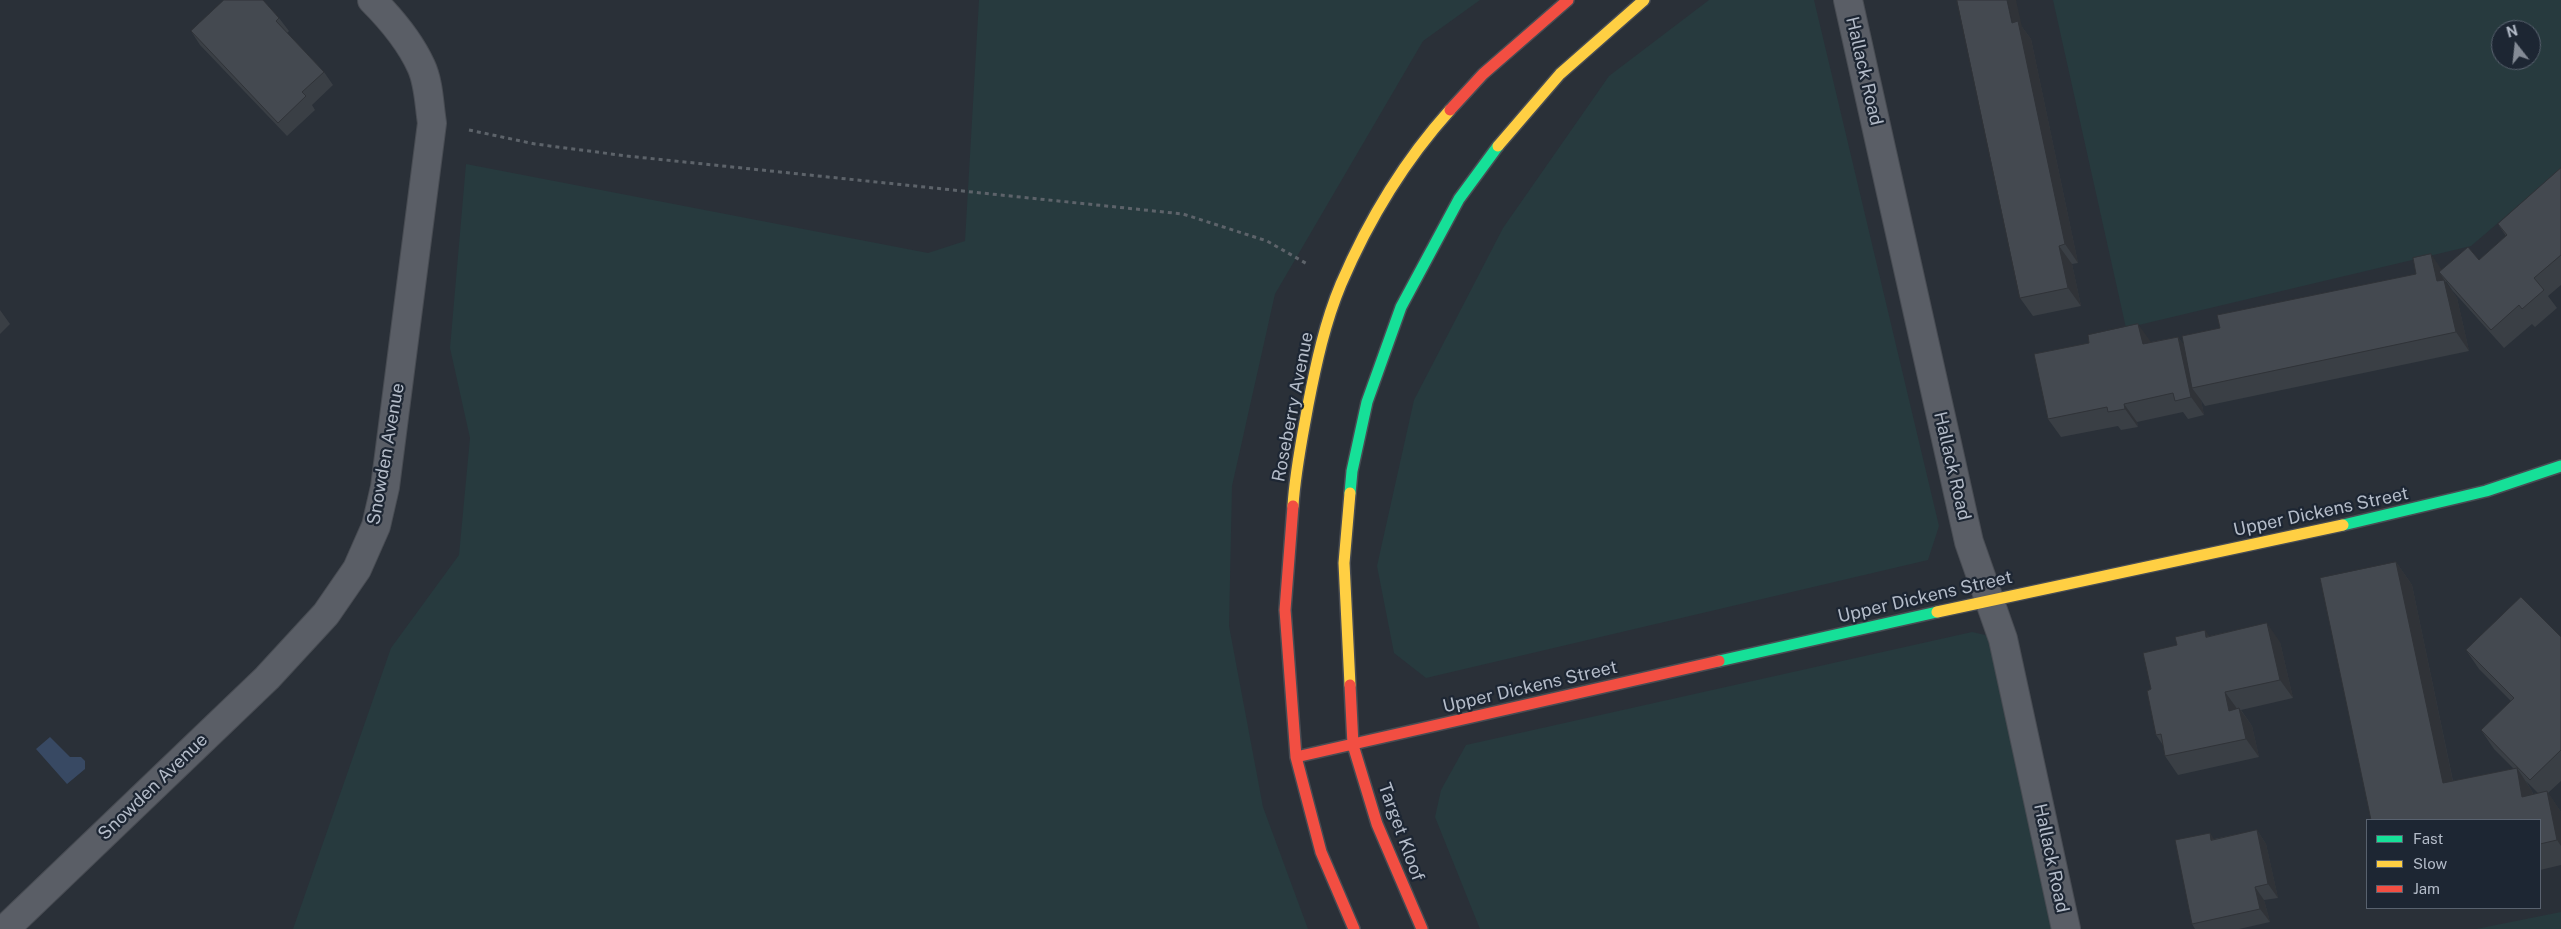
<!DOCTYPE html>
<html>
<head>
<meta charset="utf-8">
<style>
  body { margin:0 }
  #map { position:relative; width:2561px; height:929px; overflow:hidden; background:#2a3038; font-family:"Public Sans",sans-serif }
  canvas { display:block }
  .legend { position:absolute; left:2366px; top:819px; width:175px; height:90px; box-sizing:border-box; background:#1d2633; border:1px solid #59626f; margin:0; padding:6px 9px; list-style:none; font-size:15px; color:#b4bcc9 }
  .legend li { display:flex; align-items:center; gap:10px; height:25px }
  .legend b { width:25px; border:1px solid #59626f }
  .north { position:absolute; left:2491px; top:20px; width:50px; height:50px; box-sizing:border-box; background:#1d2633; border:1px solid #59626f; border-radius:50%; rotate:344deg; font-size:14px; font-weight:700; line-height:20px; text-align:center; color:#b4bcc9 }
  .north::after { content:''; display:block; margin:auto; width:18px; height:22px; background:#848b96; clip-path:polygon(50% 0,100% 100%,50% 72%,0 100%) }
</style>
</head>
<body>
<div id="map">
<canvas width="2561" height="929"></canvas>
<ul class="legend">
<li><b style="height:6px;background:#16e098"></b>Fast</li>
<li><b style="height:6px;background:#ffcf43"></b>Slow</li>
<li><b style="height:6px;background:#f24e42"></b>Jam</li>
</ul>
<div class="north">N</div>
</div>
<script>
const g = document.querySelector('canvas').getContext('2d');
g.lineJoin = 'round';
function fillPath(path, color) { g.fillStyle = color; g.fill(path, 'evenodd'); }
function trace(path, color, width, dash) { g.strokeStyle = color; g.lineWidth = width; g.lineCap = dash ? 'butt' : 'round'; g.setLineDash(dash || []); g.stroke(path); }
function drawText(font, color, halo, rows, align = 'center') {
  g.font = font + ' "Public Sans",sans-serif'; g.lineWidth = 4.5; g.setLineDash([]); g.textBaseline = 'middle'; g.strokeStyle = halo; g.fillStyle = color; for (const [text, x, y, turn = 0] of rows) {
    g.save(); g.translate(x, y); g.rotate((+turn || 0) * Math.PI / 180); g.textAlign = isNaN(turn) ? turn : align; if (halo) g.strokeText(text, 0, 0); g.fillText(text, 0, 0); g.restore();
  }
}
fillPath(new Path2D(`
  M979,0H1480L1423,41L1275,294L1232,486L1229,626L1263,807L1308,929H293L391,648L459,555L470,438L450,348L466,164L928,253L965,241Z
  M1709,0H1814L1939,526L1928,560L1426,678L1394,653L1377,566L1414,400L1503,228L1609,76Z
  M2053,0H2561V169L2471,246L2126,328ZM2501,30H2531V60H2501Z
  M1972,632L2003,639L2066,929H1480L1435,817L1441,790L1466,745Z
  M2561,912V929H2476Z`), '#273a3e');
fillPath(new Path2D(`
  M50,737L70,757H81L85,761V769L67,784L36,749Z`), '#384963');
const street = new Path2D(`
  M1848,0L1969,542L2003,639L2066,929
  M5,929L267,678L326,614L357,569L376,526L385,487L432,123C429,104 429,83 421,66C410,42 390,18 372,0`);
const fast = new Path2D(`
  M1350,493L1352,471L1367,402L1401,307L1459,199L1498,146
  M2343,525L2486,491L2561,466
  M1719,661L1937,612`);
const slow = new Path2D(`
  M1498,146L1560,74L1644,0
  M1293,506C1295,472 1302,439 1308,405C1316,364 1325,322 1341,284C1368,221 1405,160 1450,110
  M1937,612L2343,525
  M1350,685L1344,563L1350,493`);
const jam = new Path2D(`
  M1450,110L1483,74L1568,0
  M1293,506L1285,610L1296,757L1321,852L1354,929
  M1350,685L1353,745L1377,824L1422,929
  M1296,757L1719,661`);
trace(street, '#484c53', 30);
trace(fast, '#484c53', 14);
trace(slow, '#484c53', 14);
trace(jam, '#484c53', 14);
trace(new Path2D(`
  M469,130L535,144L627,156L1183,214L1267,241L1309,265`), '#5d636a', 3, [4, 4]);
trace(street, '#5a5e66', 28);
trace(fast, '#16e098', 11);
trace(slow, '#ffcf43', 11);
trace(jam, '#f24e42', 11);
fillPath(new Path2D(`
  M279,18L289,31L287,33L324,72L333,85L312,105L315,110L287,136L200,45L191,31Z
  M2022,27L2031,39L2078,263L2072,264L2081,306L2033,316L2020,298Z
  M2561,168V285L2548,296L2557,308L2535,327L2532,324L2504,348L2452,290L2446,281V283L2457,298L2469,351L2205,406L2201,400L2204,415L2188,419L2183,412L2137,422L2138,427L2121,430L2118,426L2061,437L2048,419L2151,342L2178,337L2183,344L2220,328L2479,260L2506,236L2498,224Z
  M0,310L10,324L0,334Z
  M2396,562L2412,585L2453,781L2514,769L2494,749L2481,730L2511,701L2479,669L2466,650L2561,637V781L2548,793L2561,812V865L2540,870V820H2371ZM2526,781L2538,793L2533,794L2532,791Z
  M2210,636L2280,642L2293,698L2241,710L2252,726L2259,757L2178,775L2165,756L2163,745L2156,735L2151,689L2177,645Z
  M2257,830L2266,844L2278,898L2264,900L2270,922L2239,929H2195L2192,924L2214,839Z`), '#3a3f45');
fillPath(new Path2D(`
  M2007,0H2016L2022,27L2031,39L2078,263L2065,244Z
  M2059,246L2072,264L2081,306L2068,288Z
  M2431,254L2444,273L2439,272L2457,298L2469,351L2456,332L2437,281Z
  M2138,324L2151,342L2143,344Z
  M2178,337L2191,355L2192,388L2201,400L2204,415L2191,397Z
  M2124,404L2137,422L2138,427L2125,409Z
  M2396,562L2412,585L2458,806L2443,783Z
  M2267,623L2280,642L2293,698L2280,680Z
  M2205,630L2218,648L2206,637Z
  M2225,692L2238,710L2229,711Z
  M2239,708L2252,726L2259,757L2246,739Z
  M2517,768L2532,791L2538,819L2522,797Z
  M2547,791L2561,812V846L2557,840Z
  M2257,830L2266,844L2278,898L2268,884Z
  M2210,833L2219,846L2211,840Z
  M2255,887L2264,900L2270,922L2260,909Z`), '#303338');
const building = new Path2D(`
  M224,0H263L279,18L276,21L324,72L302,92L306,96L278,123L191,31Z
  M1957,0H2007L2012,23L2018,21L2065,244L2059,246L2068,288L2020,298Z
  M2561,168V255L2534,278L2544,290L2522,309L2519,305L2491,330L2439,272L2468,247L2479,260L2507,235L2498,224Z
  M2431,254L2437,281L2444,280L2456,332L2192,388L2182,336L2220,328L2217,315L2416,274L2413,258Z
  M2138,324L2143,344L2178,337L2191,397L2175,401L2173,393L2124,404L2125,409L2108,412L2107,407L2048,419L2034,354L2089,343L2088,335Z
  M2396,562L2443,783L2517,768L2522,797L2547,791L2557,840L2540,844V820H2371L2320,578Z
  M2521,597L2561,637V750L2530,780L2481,730L2514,698L2466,650Z
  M2267,623L2280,680L2225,692L2229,711L2239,708L2246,739L2165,756L2161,734L2156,735L2147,691L2151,689L2143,653L2177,645L2175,637L2205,630L2206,637Z
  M2257,830L2268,884L2255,887L2260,909L2192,924L2175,840L2210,833L2211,840Z`);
fillPath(building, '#444950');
trace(building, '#303338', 1);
drawText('18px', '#b4bcc9', '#1d2633', [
  ["Hallack Road",1864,71,77],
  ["Roseberry Avenue",1293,407,-79],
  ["Snowden Avenue",386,454,-80],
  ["Hallack Road",1952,466,77],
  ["Upper Dickens Street",2321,512,-12],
  ["Upper Dickens Street",1925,597,-13],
  ["Upper Dickens Street",1530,687,-13],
  ["Snowden Avenue",153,787,-44],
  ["Target Kloof",1401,832,70],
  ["Hallack Road",2051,858,78]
]);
</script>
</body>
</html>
